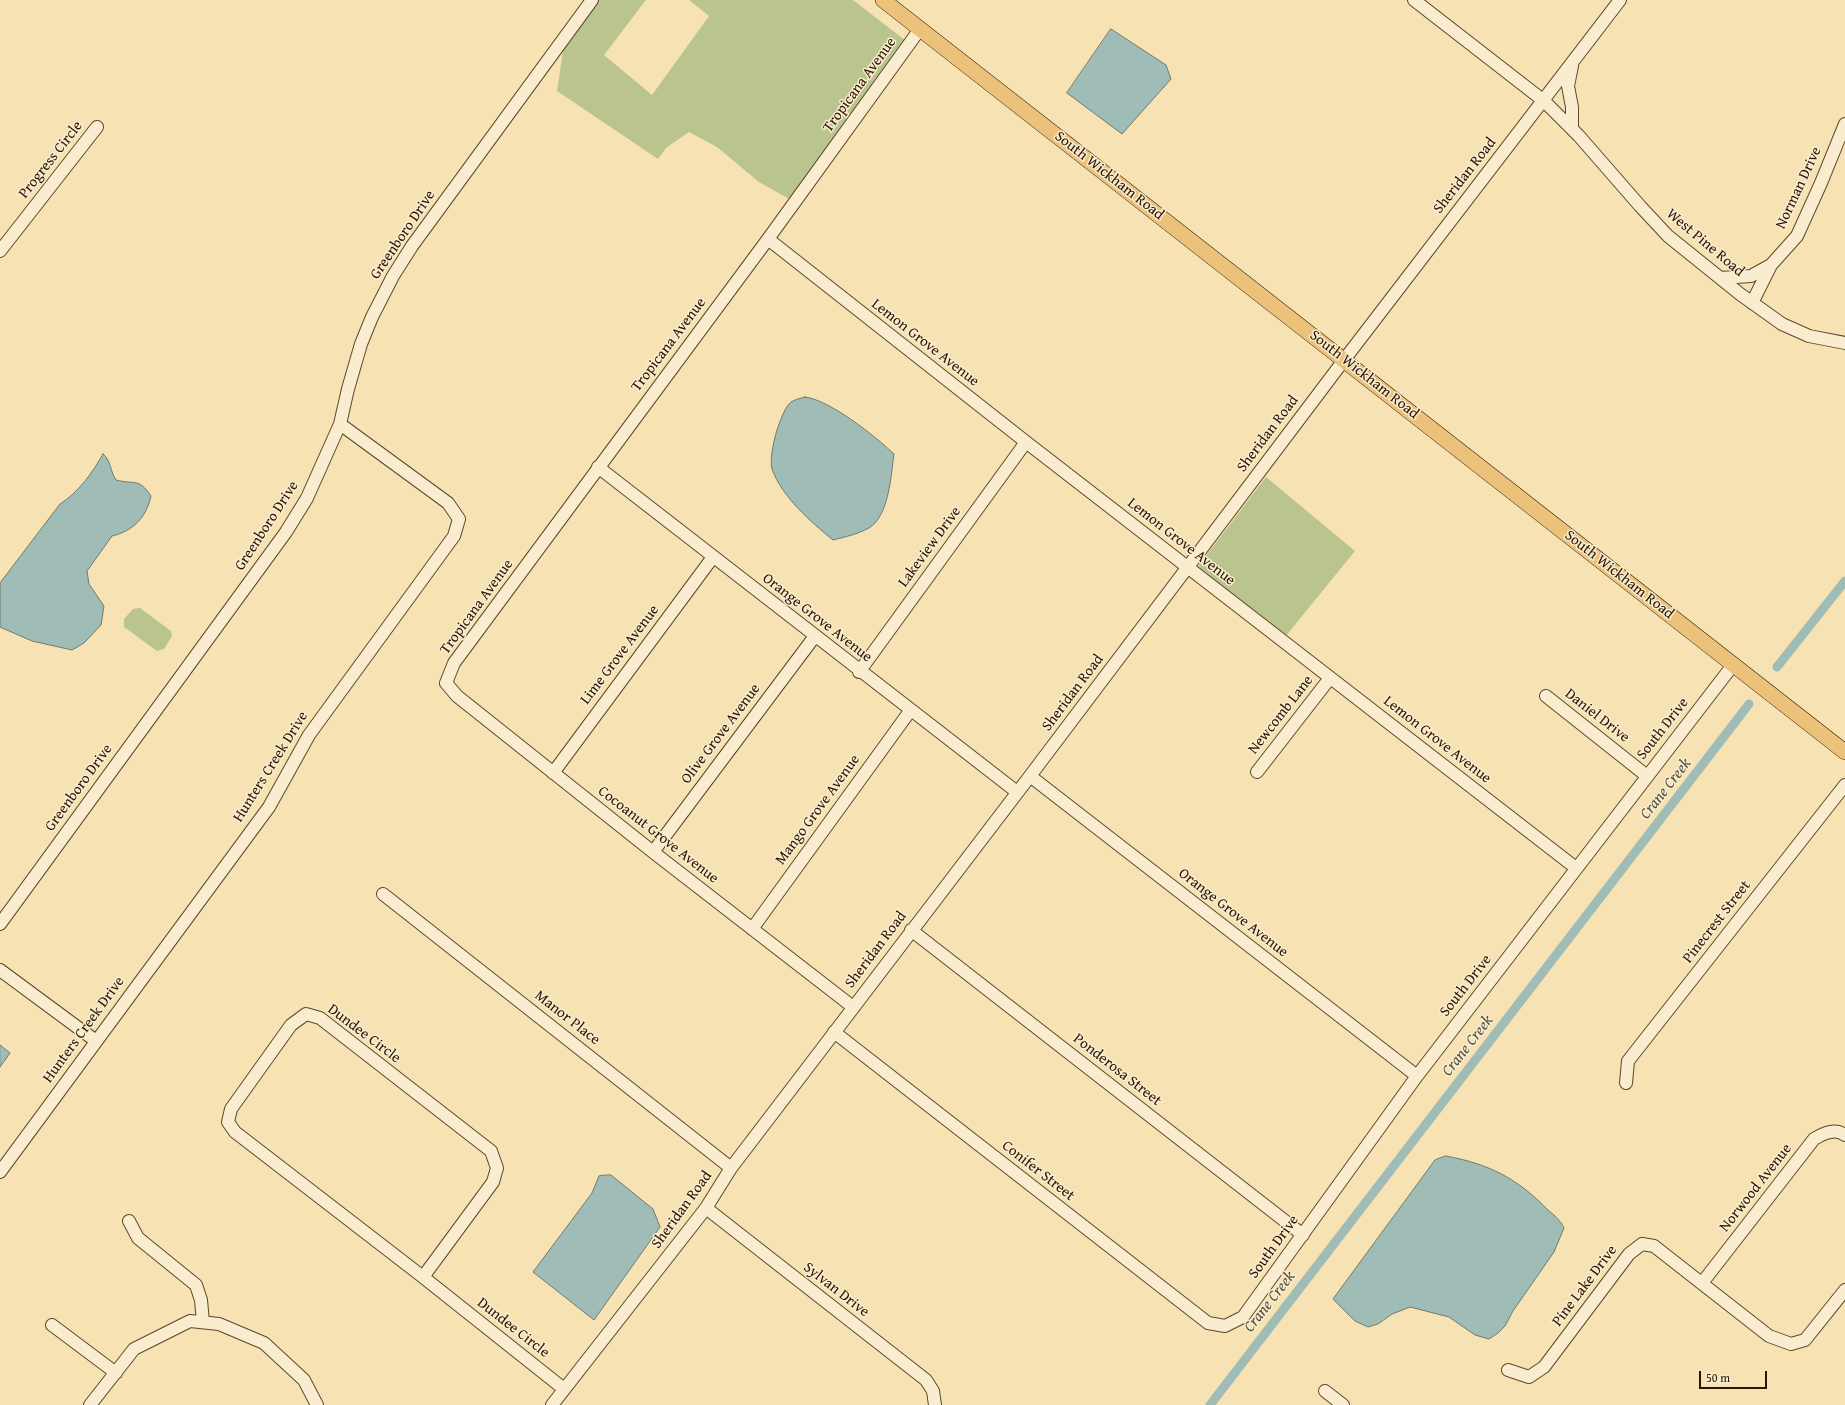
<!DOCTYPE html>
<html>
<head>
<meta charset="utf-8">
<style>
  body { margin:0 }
  #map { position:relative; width:1845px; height:1405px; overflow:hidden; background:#f7e2b3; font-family:"Gentium Book Plus",serif }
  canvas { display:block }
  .scale { position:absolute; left:1699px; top:1371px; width:68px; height:18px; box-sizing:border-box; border:2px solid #291500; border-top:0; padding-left:5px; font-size:12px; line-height:14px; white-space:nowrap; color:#291500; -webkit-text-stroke:3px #faecce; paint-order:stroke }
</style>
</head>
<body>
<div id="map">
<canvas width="1845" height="1405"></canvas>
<div class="scale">50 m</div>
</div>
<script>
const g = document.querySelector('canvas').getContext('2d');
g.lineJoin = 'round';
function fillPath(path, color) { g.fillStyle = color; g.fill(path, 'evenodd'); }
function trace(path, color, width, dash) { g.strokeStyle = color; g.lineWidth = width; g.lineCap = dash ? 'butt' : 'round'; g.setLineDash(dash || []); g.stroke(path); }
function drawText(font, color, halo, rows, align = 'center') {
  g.font = font + ' "Gentium Book Plus",serif'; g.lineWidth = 3; g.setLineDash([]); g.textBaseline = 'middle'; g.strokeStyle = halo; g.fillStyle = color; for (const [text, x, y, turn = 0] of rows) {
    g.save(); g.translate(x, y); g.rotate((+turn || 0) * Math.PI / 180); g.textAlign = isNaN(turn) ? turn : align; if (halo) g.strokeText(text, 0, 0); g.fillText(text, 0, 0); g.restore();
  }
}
fillPath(new Path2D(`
  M598,0H646L604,55L652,95L709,16L689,0H853L910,44L791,200L759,182L717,147L689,132L666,148L658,159L557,91L563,51Z
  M1266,477L1355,551L1285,637L1200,572L1199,565Z
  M140,608L171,631L172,636L164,649L157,651L124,627V619L133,609Z`), '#bac48f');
const water = new Path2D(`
  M1111,29L1166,65L1171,79L1122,134L1067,93Z
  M805,397C830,400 875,436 894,454C891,475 889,516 869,528C858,534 845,537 833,540C811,522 782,497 772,469C769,460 775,435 778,427C781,419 785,407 791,402C794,400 801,398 805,397Z
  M103,454C111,460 110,471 116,480C135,485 138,477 151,496C146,518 133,531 112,536L87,571L89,584L104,606L101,625L84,643L72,650L32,641L0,627V583L60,504C78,493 93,472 103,454Z
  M0,1045L10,1053L0,1067Z
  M1446,1156C1489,1164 1517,1178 1548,1210C1555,1216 1560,1220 1564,1228L1554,1252L1513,1311L1505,1326L1498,1333L1489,1339L1475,1335L1449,1317L1410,1307L1392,1314L1378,1324L1368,1327L1355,1321L1333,1299L1435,1160Z
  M611,1175L653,1209L660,1227L594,1320L533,1272L592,1193L599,1176Z`);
fillPath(water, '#a0bcb6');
trace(water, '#70796d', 1);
trace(new Path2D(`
  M1777,667L1845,581
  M1210,1405L1749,704`), '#a0bcb6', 9);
const minor = new Path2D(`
  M1414,0L1544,101L1579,136L1640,206L1668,236L1740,294L1782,324L1809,336L1845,343
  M1572,128V107L1568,86L1572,66
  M768,239L1026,442L1576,868
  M0,251L97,127
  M1720,278L1751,276L1771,265
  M1752,303L1771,265L1797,236L1821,183L1845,124
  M598,467L1017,792
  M859,672L1026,442
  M1546,696L1647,776
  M1257,772L1330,678
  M553,773L713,557
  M1030,776L1417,1076
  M653,852L815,636
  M383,894L731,1168
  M0,924L286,532L307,498L340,424L348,389L361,344L372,317L393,276L412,246L592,0
  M752,929L910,711
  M911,930L1303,1235
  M0,970L96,1041
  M853,1007L653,852L457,696L446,683L454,663L768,239L920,29
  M306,1014L320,1018L491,1151L497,1168L493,1182L423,1277L235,1132L228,1122L231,1109L291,1025Z
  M834,1032L1208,1323L1225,1326L1243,1317L1417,1076L1733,665
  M1626,1083L1628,1061L1845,785
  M0,1172L269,807L309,735L454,536L459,519L448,503L340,424
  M706,1208L926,1380L933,1391L935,1405
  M129,1221L138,1238L196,1285L201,1300L203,1322
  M423,1277L564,1389
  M1702,1283L1814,1139C1824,1133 1835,1128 1845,1135
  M52,1325L116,1373
  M1508,1370L1529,1377L1544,1367L1629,1254L1642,1244L1654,1246L1769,1336L1791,1344L1805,1340L1845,1290
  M1325,1391L1343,1405
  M90,1405L134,1349L190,1321L219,1324L264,1343L304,1380L317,1405
  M552,1405L706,1208L731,1168L1030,776L1344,360L1620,0`);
const major = new Path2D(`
  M883,0L1845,752`);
trace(minor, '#5c482d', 14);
trace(major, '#291500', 16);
trace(minor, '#faecce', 12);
trace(major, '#ecc17a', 15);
drawText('15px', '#291500', '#faecce', [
  ["Tropicana Avenue",860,85,-54],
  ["Progress Circle",51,160,-52],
  ["South Wickham Road",1109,176,38],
  ["Sheridan Road",1465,176,-52],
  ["Norman Drive",1799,188,-65],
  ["Greenboro Drive",403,235,-56],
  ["West Pine Road",1705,243,40],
  ["Lemon Grove Avenue",925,343,38],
  ["Tropicana Avenue",669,345,-53],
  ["South Wickham Road",1364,375,38],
  ["Sheridan Road",1268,434,-53],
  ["Greenboro Drive",267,526,-57],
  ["Lemon Grove Avenue",1181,542,38],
  ["Lakeview Drive",930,547,-54],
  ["South Wickham Road",1619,575,38],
  ["Tropicana Avenue",477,607,-54],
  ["Orange Grove Avenue",817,618,38],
  ["Lime Grove Avenue",620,655,-53],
  ["Sheridan Road",1073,693,-53],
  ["Newcomb Lane",1281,715,-52],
  ["Daniel Drive",1597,716,38],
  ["South Drive",1663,729,-52],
  ["Olive Grove Avenue",721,734,-53],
  ["Lemon Grove Avenue",1437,740,38],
  ["Hunters Creek Drive",271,767,-58],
  ["Greenboro Drive",79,788,-54],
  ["Mango Grove Avenue",818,810,-54],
  ["Cocoanut Grove Avenue",658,835,38],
  ["Orange Grove Avenue",1233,913,38],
  ["Pinecrest Street",1717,922,-52],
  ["Sheridan Road",876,950,-53],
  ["South Drive",1466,986,-52],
  ["Manor Place",567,1018,38],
  ["Hunters Creek Drive",84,1030,-54],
  ["Dundee Circle",364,1034,37],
  ["Ponderosa Street",1117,1070,38],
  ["Conifer Street",1038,1171,38],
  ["Norwood Avenue",1756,1188,-52],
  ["Sheridan Road",682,1210,-54],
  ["South Drive",1274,1247,-54],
  ["Pine Lake Drive",1585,1286,-53],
  ["Sylvan Drive",836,1290,38],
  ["Dundee Circle",513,1328,38]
]);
drawText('italic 16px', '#534f40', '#faecce', [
  ["Crane Creek",1666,789,-52],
  ["Crane Creek",1468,1046,-52],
  ["Crane Creek",1270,1302,-52]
]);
</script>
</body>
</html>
